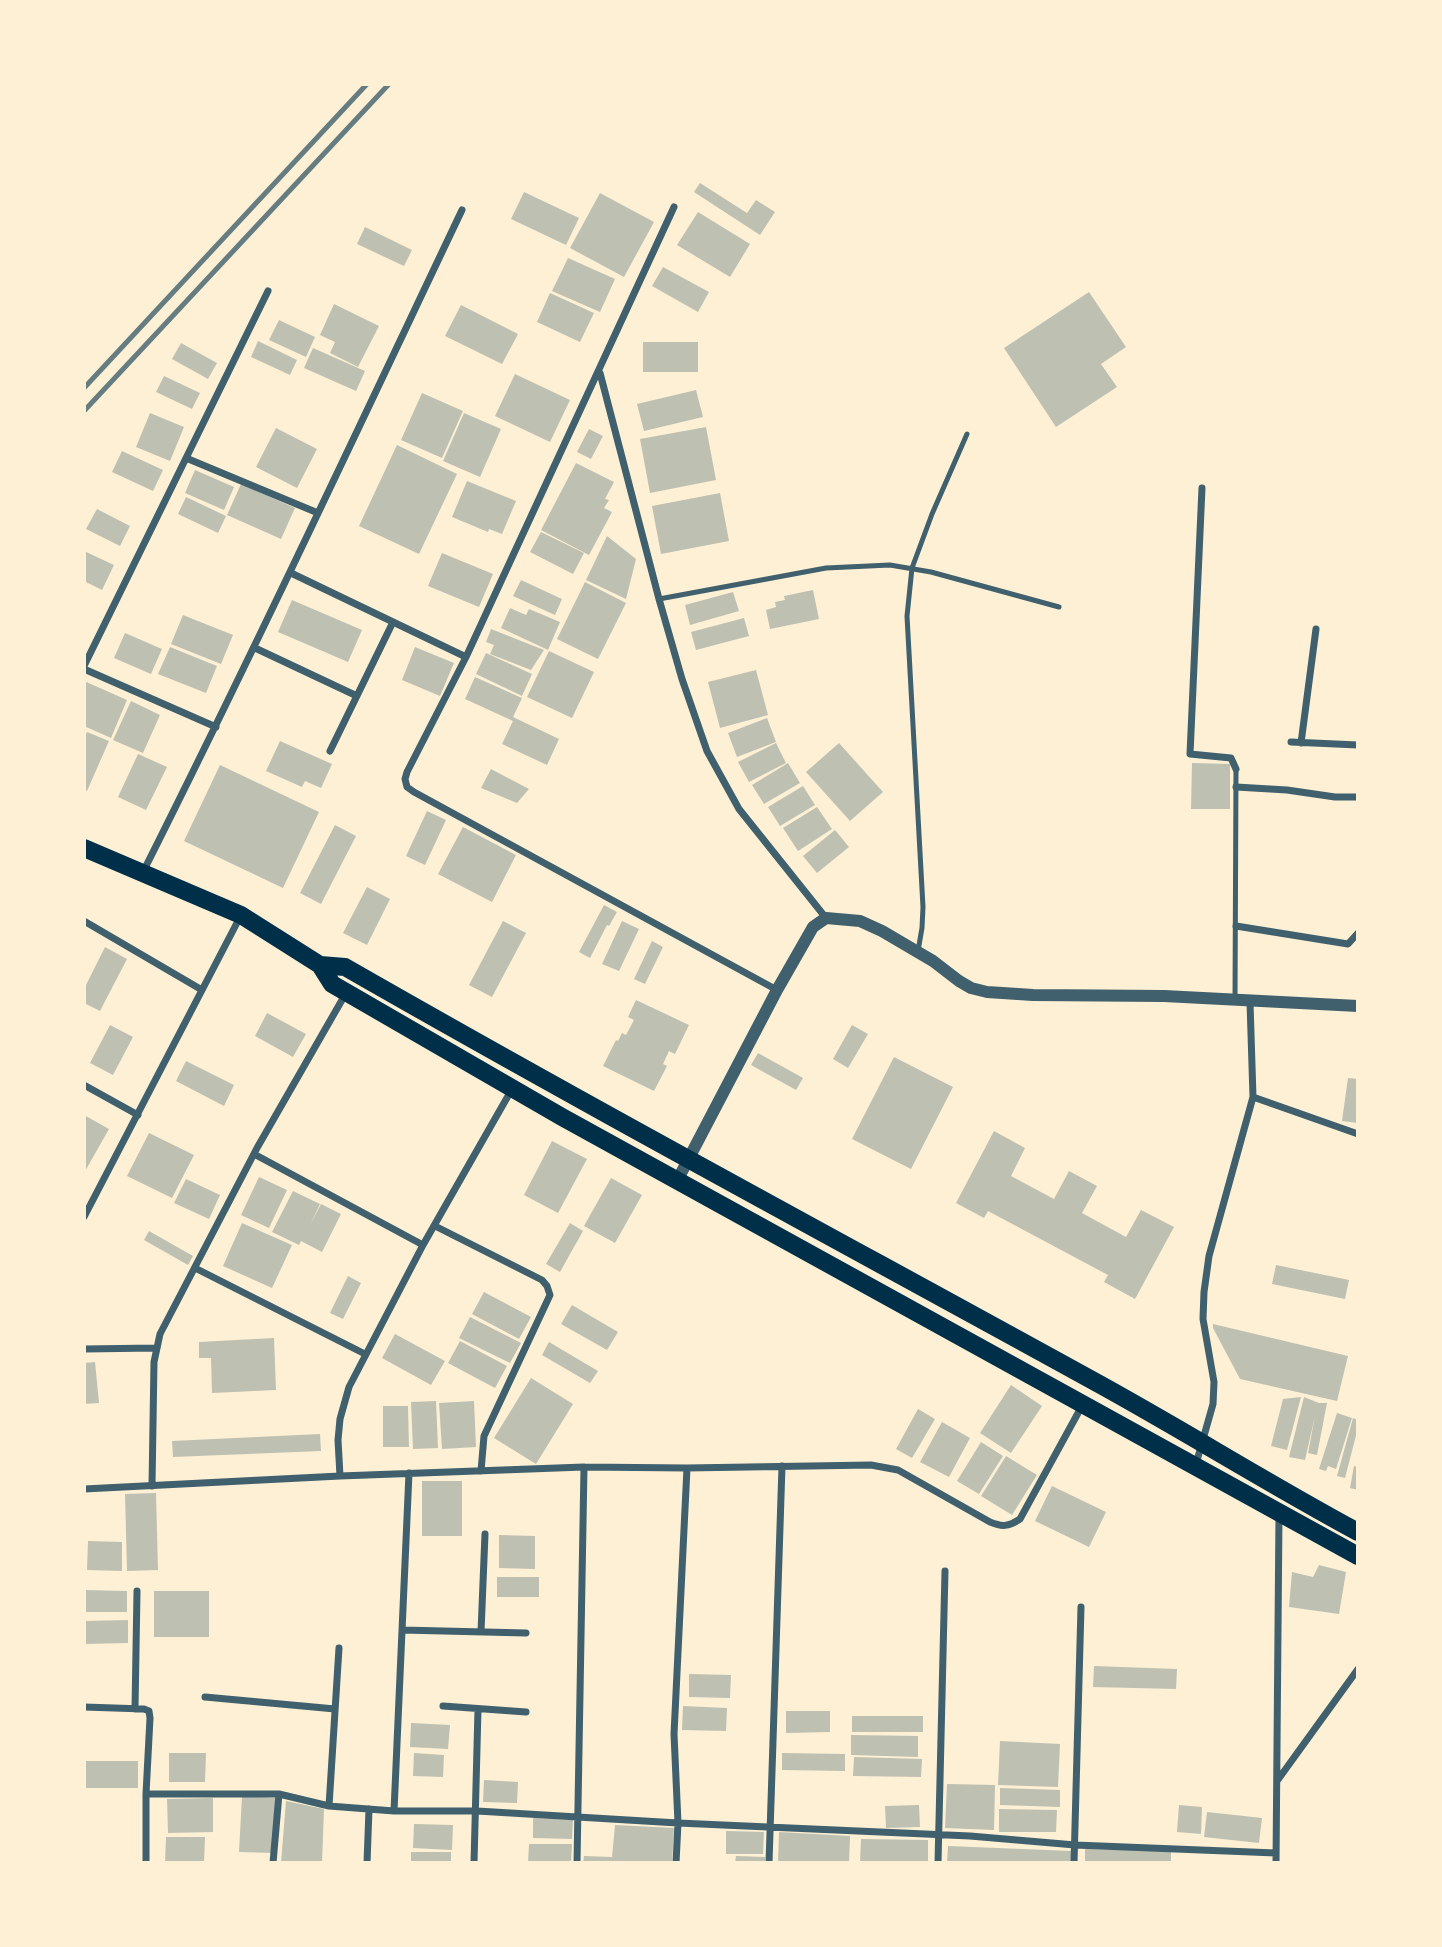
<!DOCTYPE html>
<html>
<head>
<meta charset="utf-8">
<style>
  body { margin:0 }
  #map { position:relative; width:1442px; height:1947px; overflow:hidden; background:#fdf0d5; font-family:"Open Sans",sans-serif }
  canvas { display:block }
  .frame { position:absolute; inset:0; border:86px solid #fdf0d5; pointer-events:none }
</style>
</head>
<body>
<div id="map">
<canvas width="1442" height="1947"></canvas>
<div class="frame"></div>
</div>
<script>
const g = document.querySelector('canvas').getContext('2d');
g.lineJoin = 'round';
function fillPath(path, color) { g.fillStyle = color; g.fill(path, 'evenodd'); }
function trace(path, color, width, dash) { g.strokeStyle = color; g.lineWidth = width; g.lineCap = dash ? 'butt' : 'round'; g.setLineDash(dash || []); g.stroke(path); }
fillPath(new Path2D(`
  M700,183L747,213L756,200L775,212L760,235L694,192Z
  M524,192L579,218L566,245L511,219Z
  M600,193L654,222L624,277L570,248Z
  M698,212L750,244L730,277L677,245Z
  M365,227L412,250L404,266L357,244Z
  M568,258L615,279L600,312L552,291Z
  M663,267L709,292L698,312L652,286Z
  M1089,292L1126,347L1101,364L1117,387L1056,427L1004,348Z
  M550,293L594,313L580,342L537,322Z
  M334,304L379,326L358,367L330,353L335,342L320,335Z
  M461,305L518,334L502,364L445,336Z
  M279,320L315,337L306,357L269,340Z
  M258,341L297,360L290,375L251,357Z
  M643,342H698V372H643Z
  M181,343L217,363L208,379L172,359Z
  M313,348L365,371L356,391L304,368Z
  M515,374L570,400L550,442L495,416Z
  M164,376L200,393L192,409L156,392Z
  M696,390L703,417L644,431L637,404Z
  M422,393L463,411L442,458L401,440Z
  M150,413L184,427L170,461L136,447Z
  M464,413L501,429L480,477L443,461Z
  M706,427L716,480L650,493L640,439Z
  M276,428L317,449L297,488L256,467Z
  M589,429L603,436L591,459L577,452Z
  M397,445L457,474L419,554L359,526Z
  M122,451L163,470L153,491L112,472Z
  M576,463L614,482L605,499L609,500L604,508L612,512L589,555L541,530Z
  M195,470L234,487L224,510L185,493Z
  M467,481L516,501L502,534L489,529L488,532L452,517Z
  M241,484L295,508L281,539L227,515Z
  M720,493L729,541L661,554L652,506Z
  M186,497L226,516L218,533L178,514Z
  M97,509L130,526L120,546L86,529Z
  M541,532L584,553L573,574L530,552Z
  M607,536L636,559L626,599L586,580Z
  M84,551L114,565L102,590L84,581Z
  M442,553L493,574L479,607L428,586Z
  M521,580L562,599L555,615L513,596Z
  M585,582L626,603L598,659L557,639Z
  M813,590L819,619L770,629L766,610L776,607L775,602L785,600L784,596Z
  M733,592L739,611L690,625L685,605Z
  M292,600L362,630L348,662L278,632Z
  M510,608L526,615L529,609L560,622L548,650L501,628Z
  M183,615L233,635L221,664L171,644Z
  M744,618L749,636L696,650L691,632Z
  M491,629L544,650L531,670L490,654L494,645L486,642Z
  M125,633L162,649L151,674L114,658Z
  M170,647L217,666L206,693L158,674Z
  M415,647L454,663L440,696L402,680Z
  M549,651L594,672L572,718L527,697Z
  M486,653L532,674L522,696L476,674Z
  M756,670L768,715L720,728L708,682Z
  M475,677L522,698L513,717L559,739L547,765L502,744L513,721L465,699Z
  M84,681L127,700L111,738L84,726Z
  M131,701L160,715L143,753L113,740Z
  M767,718L776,742L737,757L728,733Z
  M87,732L109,741L87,791L84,789V738Z
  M280,741L332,764L321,788L305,781L302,787L266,771Z
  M776,743L786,763L749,782L738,762Z
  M839,743L883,792L850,821L806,772Z
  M138,754L167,767L146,810L118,797Z
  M788,763L800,783L764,804L752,785Z
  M1192,763L1230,764V809H1191Z
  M220,765L319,812L283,888L184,841Z
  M491,769L529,789L517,803L481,788Z
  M803,786L815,805L780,826L768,807Z
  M817,807L832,829L798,851L783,828Z
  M427,811L446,820L425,865L406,856Z
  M335,825L356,836L321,904L300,893Z
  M463,827L516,855L492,902L438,874Z
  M835,830L849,847L817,873L803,856Z
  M367,887L390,899L367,945L343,933Z
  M604,905L617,912L609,926L607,925L590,958L579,952Z
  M503,921L526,933L492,997L469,985Z
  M622,921L639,929L619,971L602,964Z
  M652,941L663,947L645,984L634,979Z
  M105,947L127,959L100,1011L84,1003V989Z
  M636,1000L689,1025L675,1054L669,1051L663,1064L667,1066L654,1091L603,1066L616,1040L618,1041L622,1033L626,1035L634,1020L628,1017Z
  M267,1013L306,1034L293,1057L255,1036Z
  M110,1025L133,1037L113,1075L90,1063Z
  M852,1025L868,1034L848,1068L833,1059Z
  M758,1053L803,1078L796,1090L751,1065Z
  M894,1057L953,1087L911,1169L852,1139Z
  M186,1061L234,1085L224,1106L176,1081Z
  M1348,1078L1358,1079V1123L1342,1121Z
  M84,1115L109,1129L84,1173Z
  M994,1131L1025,1148L1011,1176L1054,1199L1069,1171L1097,1186L1082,1213L1126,1237L1141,1210L1174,1227L1135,1299L1104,1282L1108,1275L988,1211L984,1218L956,1203Z
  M149,1133L194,1155L172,1198L127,1176Z
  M552,1141L587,1159L558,1213L524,1195Z
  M259,1177L287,1190L269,1228L241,1215Z
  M611,1178L642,1195L615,1243L584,1226Z
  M186,1179L220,1195L209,1219L174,1203Z
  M293,1191L320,1204L310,1225L321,1204L341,1214L322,1252L301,1241L299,1245L272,1232Z
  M242,1223L292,1245L272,1288L223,1266Z
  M570,1223L583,1231L560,1272L546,1264Z
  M149,1231L193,1256L188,1265L144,1240Z
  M1276,1265L1349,1280L1345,1299L1272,1284Z
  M348,1276L361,1283L343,1319L330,1313Z
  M484,1292L531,1317L519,1339L472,1314Z
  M572,1305L618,1332L607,1350L561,1324Z
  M470,1317L521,1343L510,1363L459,1338Z
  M1213,1324L1348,1356L1337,1401L1240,1379L1213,1328Z
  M395,1334L445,1361L431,1385L382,1358Z
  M274,1338L276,1390L212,1393L211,1358H199V1342Z
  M460,1341L507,1366L495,1388L448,1363Z
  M549,1342L598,1371L590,1383L542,1355Z
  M95,1362L99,1403L84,1404V1363Z
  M531,1378L573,1404L536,1464L494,1438Z
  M1011,1385L1042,1406L1011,1453L980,1433Z
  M1301,1397L1287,1450L1271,1446L1283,1399Z
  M1304,1397L1319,1403H1327L1317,1455L1308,1453L1315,1416L1305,1460L1289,1457Z
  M436,1401L438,1448L413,1449L411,1402Z
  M474,1401L476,1447L442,1449L439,1403Z
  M383,1406H408L409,1447H383Z
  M918,1409L935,1419L912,1458L896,1449Z
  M1337,1413L1352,1418L1336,1469L1328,1466L1326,1471L1319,1469Z
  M1353,1418L1358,1420V1428L1345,1478L1337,1476Z
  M942,1422L970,1438L949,1477L920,1462Z
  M320,1434L321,1451L173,1457L172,1441Z
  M981,1442L1003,1456L979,1494L957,1481Z
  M1006,1456L1037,1475L1012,1515L981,1496Z
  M1354,1466L1358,1467V1490L1350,1488Z
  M422,1481H462V1536H422Z
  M1052,1486L1106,1512L1089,1547L1035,1521Z
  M156,1493L158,1570L127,1571L125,1494Z
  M499,1535L535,1536V1569L499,1568Z
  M88,1541L122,1542V1571L87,1570Z
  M1319,1565L1346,1572L1339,1614L1289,1607L1292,1572L1313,1577Z
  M497,1577H539V1597H497Z
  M84,1590L127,1591V1612H84Z
  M154,1591H209V1637H154Z
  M128,1620V1643L84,1644V1621Z
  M1094,1666L1177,1669L1176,1689L1093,1687Z
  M689,1674L731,1675L730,1698L689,1697Z
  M683,1706L727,1708L726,1731L682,1730Z
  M786,1711H830V1732L786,1733Z
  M852,1716H923V1732H852Z
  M411,1723L450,1725L448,1749L410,1747Z
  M851,1735L918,1736V1757L851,1755Z
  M1000,1741L1060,1744L1058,1787L998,1785Z
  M169,1753H206L205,1782H169Z
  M414,1753L444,1755L443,1777L413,1776Z
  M782,1753L845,1754V1771L782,1770Z
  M854,1757L922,1759L921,1777L853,1776Z
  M84,1761H138V1788H84Z
  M484,1780L518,1782L517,1803L483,1802Z
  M947,1784L995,1785L994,1830L945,1828Z
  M1000,1788L1060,1790V1807L1000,1805Z
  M242,1796L276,1798L274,1853L239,1852Z
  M213,1798V1832L168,1833L167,1799Z
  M286,1801L324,1809L322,1863H281Z
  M919,1805L920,1827L886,1828L885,1806Z
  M1179,1805L1202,1807L1201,1834L1177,1832Z
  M999,1809L1057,1810L1056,1832H999Z
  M1207,1812L1262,1818L1259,1843L1204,1837Z
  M533,1818L573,1820L572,1839L533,1838Z
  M414,1824L453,1825L452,1850L413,1848Z
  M615,1825L674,1828L672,1863H583L584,1856L612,1857Z
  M726,1831L764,1832L763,1854H726Z
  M779,1832L850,1836L849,1863H778Z
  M166,1837H205L204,1863H165Z
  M861,1839L928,1840V1863H860Z
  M529,1844H572L571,1863H528Z
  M948,1846L1072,1851L1071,1863H947Z
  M1085,1849L1171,1851V1863H1085Z
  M411,1852H451V1863H411Z
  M736,1856L765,1857V1863H735Z`), '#bec0b2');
trace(new Path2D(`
  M659,599L826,568L890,565L931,572L1059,607
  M918,951L922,928L923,907L907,616L912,568L932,514L967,434
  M1235,1000L1236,769`), '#3f606c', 5);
trace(new Path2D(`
  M674,207L466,657L407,772L405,779L407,787L414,792L777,990
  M600,373L659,599L682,679L707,751L739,809L826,918
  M186,458L318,513
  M1202,488L1190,754L1231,758L1236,769
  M291,573L466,657
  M255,648L357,696
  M84,666L268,291
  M84,669L216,727
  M1291,742L1358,745
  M1301,743L1316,629
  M330,751L393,622
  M1236,787L1287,790L1335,797H1358
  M143,872C253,653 357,431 462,210
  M84,921L202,990
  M1236,926L1348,944L1358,933
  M84,1085L138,1115
  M1253,1097L1358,1134
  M254,1154L423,1245
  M84,1217L240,917
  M435,1226L542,1280L547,1286L550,1295L484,1436L481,1471
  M195,1268L365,1354
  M84,1349L155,1348
  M1196,1464L1213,1404L1214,1382L1203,1319L1204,1292L1209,1256L1253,1097L1250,1002
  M340,1476L338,1440L340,1419L349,1387L423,1245L512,1089
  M152,1486L154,1362L160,1334L257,1148L346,993
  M84,1489L340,1476L584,1467L687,1468L871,1465L898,1470L990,1522C1002,1527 1008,1527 1020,1519L1083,1404
  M402,1630L526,1633
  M481,1632L485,1534
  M205,1697L335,1709
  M443,1706L526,1712
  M84,1707L144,1709L149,1711L150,1718L146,1794
  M135,1709L137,1591
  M1277,1781L1358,1669
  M329,1806L339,1648
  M394,1811L409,1473
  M146,1863V1794H279L329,1806L394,1811H477L678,1823L970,1836L1075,1845L1276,1853
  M273,1863L279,1794
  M367,1863L369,1809
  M474,1863L478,1709
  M577,1863L584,1467
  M676,1863L678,1823L674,1734L687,1468
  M769,1863L782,1466
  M938,1863L945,1571
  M1074,1863L1081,1607
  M1276,1863L1279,1514`), '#3f606c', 7);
trace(new Path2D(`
  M677,1181L777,990L813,927L826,918L860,921L882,931L933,961L959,981L971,988L987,992L1033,995L1164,996L1358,1006`), '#3f606c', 12);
trace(new Path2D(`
  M84,848L241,915L320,965L332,984L562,1117L1358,1556
  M320,965L345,967C591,1108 841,1242 1090,1379C1180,1428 1267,1483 1358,1532`), '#003049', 18);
trace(new Path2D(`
  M84,388L367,84
  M84,411L389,84`), '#657d81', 5);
</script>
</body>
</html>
